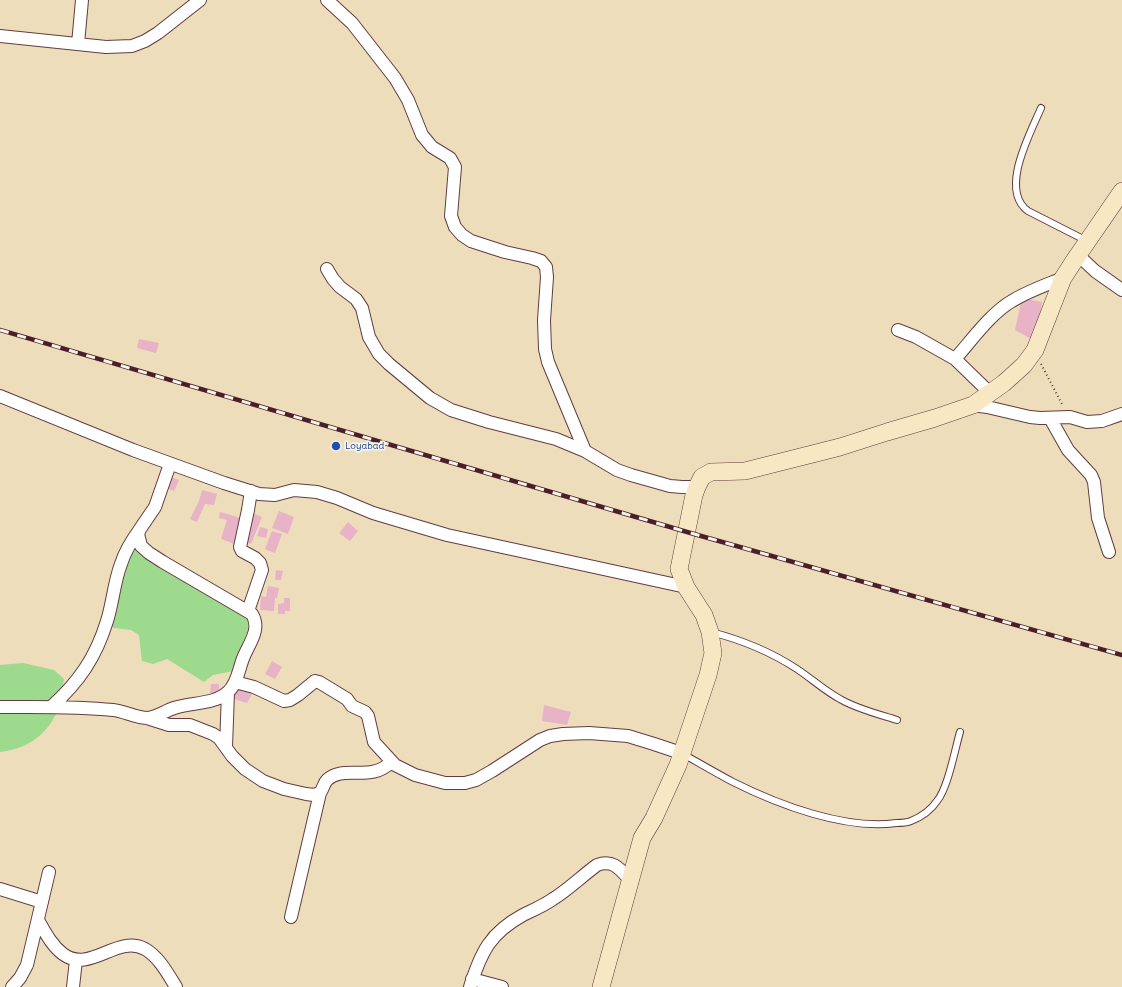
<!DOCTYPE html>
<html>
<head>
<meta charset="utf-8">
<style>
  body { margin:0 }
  canvas { display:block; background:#edddbb }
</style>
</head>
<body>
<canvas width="1122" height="987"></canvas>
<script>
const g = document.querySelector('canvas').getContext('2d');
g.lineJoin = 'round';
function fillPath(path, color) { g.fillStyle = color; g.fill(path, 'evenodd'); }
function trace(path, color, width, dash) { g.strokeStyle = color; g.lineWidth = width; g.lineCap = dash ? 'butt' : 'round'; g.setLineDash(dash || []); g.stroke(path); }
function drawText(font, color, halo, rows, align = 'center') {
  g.font = font + ' Delius,sans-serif'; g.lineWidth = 3.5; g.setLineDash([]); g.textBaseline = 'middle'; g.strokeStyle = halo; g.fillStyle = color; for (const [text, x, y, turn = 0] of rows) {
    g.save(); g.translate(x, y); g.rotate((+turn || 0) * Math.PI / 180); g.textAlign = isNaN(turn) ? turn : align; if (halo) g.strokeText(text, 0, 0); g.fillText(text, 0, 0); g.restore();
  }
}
fillPath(new Path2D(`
  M133,549L149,560L223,604L248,613V630L234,671L213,675L204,682L167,659L153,664L142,661L139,635L131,630L114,628L108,625Z
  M23,663L54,670L64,679C62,688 63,699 59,707C49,734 28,749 0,752V665Z`), '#9eda8e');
fillPath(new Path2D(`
  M1022,298L1042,302L1040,317L1033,340L1015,330Z
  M139,339L159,343L156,353L137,348Z
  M168,476L179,480L174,491L164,487Z
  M202,490L217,494L214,505L205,504L197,522L190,519L199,501Z
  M279,511L294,517L288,534L272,528Z
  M220,512L244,519L237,545L221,539L227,520L219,518Z
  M253,513L262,517L251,544L242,541Z
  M348,522L358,531L350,541L339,533Z
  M260,527L268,529L266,538L257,536Z
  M272,531L282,534L275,553L265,549Z
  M276,570L283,571L281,580H275Z
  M268,586L279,588L277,598H275L274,611L260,610L261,596L266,597Z
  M284,598H290V611H285V614H278V604L284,603Z
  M272,661L282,667L275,679L265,674Z
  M211,684H219V694H210Z
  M237,689L253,692L247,703L237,700L232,697Z
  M544,705L571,712L567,725L542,721Z`), '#e8b3c6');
const lane = new Path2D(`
  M1041,108C1030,134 999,190 1028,211L1087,241
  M711,632C742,640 771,652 797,669C812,679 825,691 840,699C857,709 878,714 897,720
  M683,754C699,763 716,773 733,782C779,805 845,830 896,823C901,823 906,823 911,821C921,817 931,810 937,801C948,788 955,749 960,732`);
const street = new Path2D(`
  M327,0L352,23L395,78L408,100L422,135L432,147L450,158L455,167L451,216L455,227L462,235L471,241L505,252L532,258L541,261L546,267L547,277L544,320L545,349L548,362L585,451
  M0,36L106,47L132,46L145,41L158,33L200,0
  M78,44L82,0
  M1078,255L1095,271L1122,290
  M327,269L333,279L340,287L356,299L362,308L369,337L379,354L389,364L430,398L451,410L489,422L556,439L585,451L617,470L631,475L670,486L682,487H697
  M898,330L916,337L955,359L990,393
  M955,359C971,341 991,313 1012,301C1028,291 1046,285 1063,278
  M0,396L133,450L224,483L259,494L275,495L294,490L317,492L337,498L373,513L447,535L686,587
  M973,405L987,407L1030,417L1040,418L1070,417L1087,422L1102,421L1122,414
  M1050,418L1068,450L1091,475L1094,482L1098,518L1109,552
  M248,611L262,570L260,563L255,558L242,551L240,547L248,510L251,491
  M235,682L254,687L284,701L290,700L298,695L315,681L319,682L347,699L352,706L365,712L368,716L374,742L395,765L415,775L445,783H465L476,780L492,771L540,740L550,736L563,734L589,733L628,736L654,744L681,753
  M0,707C37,707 75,706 113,710C124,711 136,718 148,718C157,717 165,711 174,708C191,702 214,705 228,692C238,683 239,667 244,656C250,642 261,629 252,614L163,562L149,553L141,546L138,534L140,529L155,507L170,464
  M51,707C79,682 96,657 107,621C113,602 114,582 121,564C125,551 132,540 140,529
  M147,718L169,725H190L213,734L219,738L232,756L245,769L263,781L284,789L306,794L314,795L320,793C323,789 324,783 327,780C343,764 371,783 391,762
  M226,747L228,692
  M0,889L42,902
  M291,917L320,793
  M38,920C45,932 52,946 63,954C90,974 117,934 145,949C159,957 168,974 176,987
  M472,979L502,987
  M12,987L20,978L27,965L49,872
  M73,987L76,960
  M470,987C481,952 490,933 523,915C533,910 543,906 553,899C569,889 582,876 597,865C613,859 620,869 630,880`);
const secondary = new Path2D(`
  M601,987L642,838L654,818L678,765L708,675L713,653L710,632L704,615L686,587L679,569L694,495L697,487L702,477L711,472L745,471L840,447L887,432L935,418L973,405L1004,383L1024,365L1035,350L1063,278L1078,255L1122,191`);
trace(lane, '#623c41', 8);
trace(street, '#623c41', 14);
trace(secondary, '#623c41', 18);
trace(new Path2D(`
  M1041,364L1063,406`), '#623c41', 2, [1, 3]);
trace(lane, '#fff', 6);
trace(street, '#fff', 12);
trace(secondary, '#f7e8c3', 17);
const rail = new Path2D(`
  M0,330L687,532L1122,655`);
trace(rail, '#4a1f2b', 4.5);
trace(rail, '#f7f3e8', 3, [9]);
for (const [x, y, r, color] of [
  [336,446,5,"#1a4fb4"]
]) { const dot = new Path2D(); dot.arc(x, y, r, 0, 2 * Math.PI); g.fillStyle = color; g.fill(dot); trace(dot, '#f7f3e8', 1.5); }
drawText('10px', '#164399', '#f7f3e8', [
  ["Loyabad",345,446]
], 'left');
</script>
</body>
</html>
